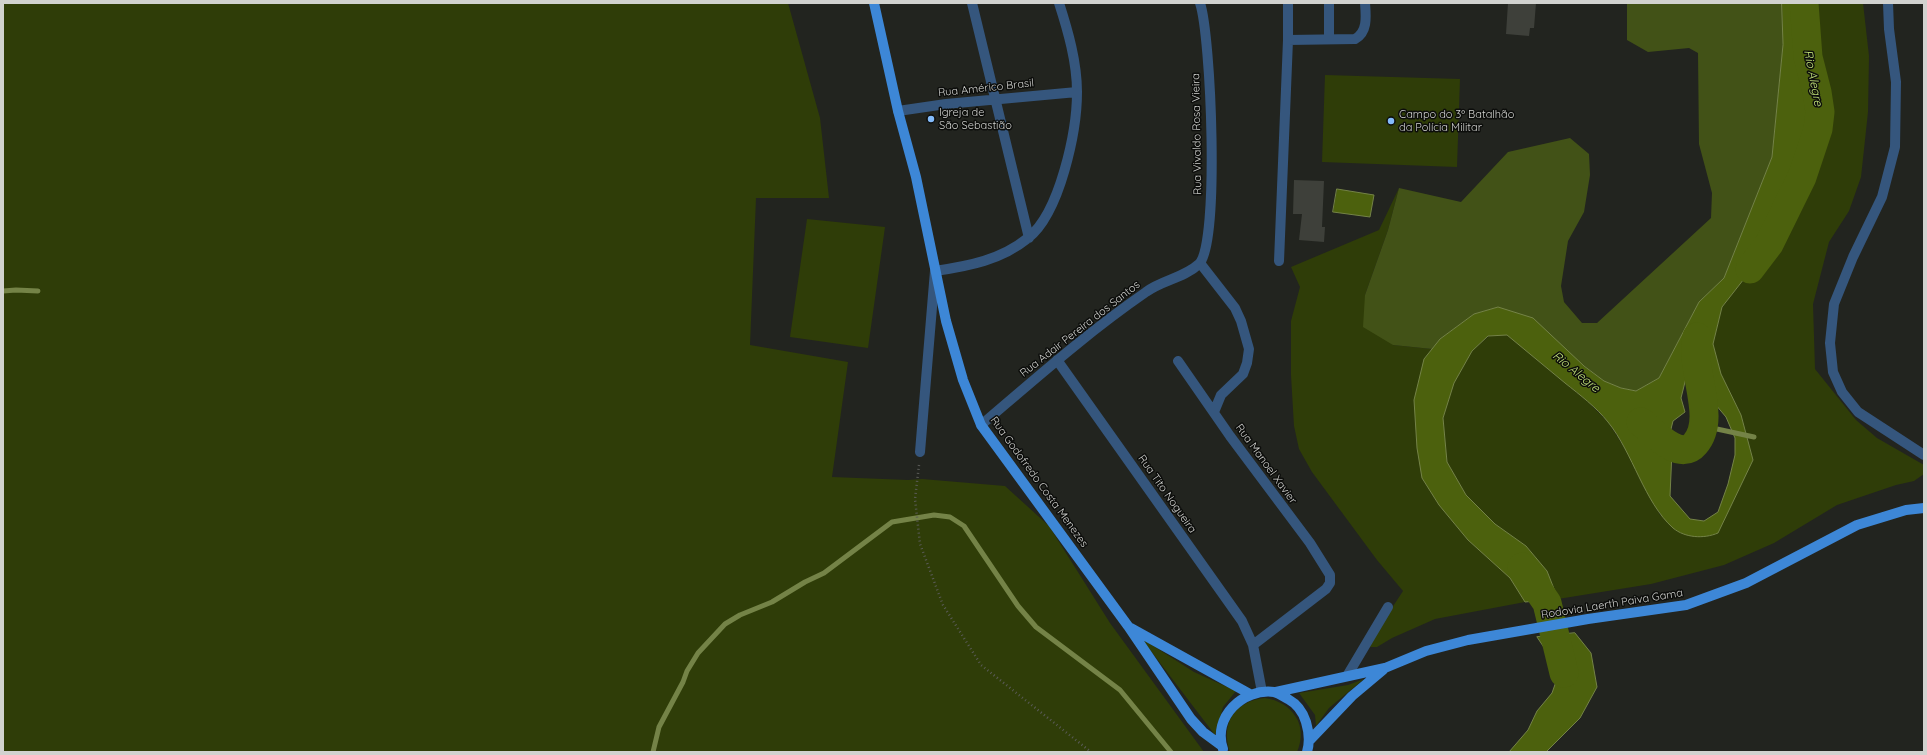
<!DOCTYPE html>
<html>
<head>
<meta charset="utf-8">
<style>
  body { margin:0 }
  #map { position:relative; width:1927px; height:755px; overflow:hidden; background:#22241f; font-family:Quicksand,sans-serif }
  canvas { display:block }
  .frame { position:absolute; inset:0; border:4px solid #d1d2cf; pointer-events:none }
</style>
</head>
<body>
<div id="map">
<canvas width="1927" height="755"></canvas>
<div class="frame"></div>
</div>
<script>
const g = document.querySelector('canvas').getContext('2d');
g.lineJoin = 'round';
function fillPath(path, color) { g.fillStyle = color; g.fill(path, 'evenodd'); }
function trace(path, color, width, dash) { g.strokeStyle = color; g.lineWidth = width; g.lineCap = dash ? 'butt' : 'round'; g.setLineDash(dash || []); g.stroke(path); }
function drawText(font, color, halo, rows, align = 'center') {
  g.font = font + ' Quicksand,sans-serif'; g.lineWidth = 3; g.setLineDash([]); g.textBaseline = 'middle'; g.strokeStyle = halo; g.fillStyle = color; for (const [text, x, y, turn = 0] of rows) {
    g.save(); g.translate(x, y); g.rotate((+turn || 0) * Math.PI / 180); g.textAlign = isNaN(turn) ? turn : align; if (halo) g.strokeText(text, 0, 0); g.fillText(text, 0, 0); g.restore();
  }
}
fillPath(new Path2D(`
  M3,3H788L820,118L829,198H756L750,345L848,362L832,477L908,480L922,479L1005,486L1049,526L1110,623L1204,752H3Z
  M1807,3H1863L1869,56L1868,112L1861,177L1849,211L1829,242L1813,304L1815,369L1856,420L1877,438L1924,465V474L1914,481L1896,485L1837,505L1774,543L1724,565L1651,584L1558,599L1547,571L1526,546L1495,524L1466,495L1447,462L1443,418L1454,383L1472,351L1489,336L1507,335L1588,402L1608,422L1629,455L1660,515L1711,536L1753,460L1741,415L1721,374L1713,344L1722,307L1769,247L1815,103L1803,49Z
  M1325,75L1460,79L1457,167L1322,162Z
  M1399,188L1388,230L1365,295L1393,345L1432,349L1424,359L1422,478L1439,505L1468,540L1510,578L1525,602L1435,619L1392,638L1377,647H1370L1371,640L1403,591L1377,560L1312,472L1299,449L1294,426L1291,375V321L1300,287L1291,267L1379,230Z
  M807,219L885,227L868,348L790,337Z
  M1141,638L1194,672L1236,691L1223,707L1215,735Z
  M1364,679L1329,708L1316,726L1315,715L1299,693L1348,685Z
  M1265,698C1292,702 1309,725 1297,752H1230C1220,723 1235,701 1265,698Z`), '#2f3d08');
fillPath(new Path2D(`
  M1627,3H1782L1783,45L1772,157L1724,278L1699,302L1659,378L1636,391L1621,388L1604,381L1574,358L1498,307L1474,314L1440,339L1432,349L1393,345L1363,327L1365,295L1388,230L1399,188L1461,202L1508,152L1570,138L1589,154L1590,175L1584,212L1568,241L1561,286L1564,302L1582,323H1597L1711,218L1712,193L1699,144L1698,53L1689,48L1648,52L1627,40Z`), '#425217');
const water = new Path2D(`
  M1782,3H1807L1803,49L1815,103L1769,247L1722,307L1713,344L1721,374L1741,415L1753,460L1718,533C1704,539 1685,538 1673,528C1644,502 1633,453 1608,422C1596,407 1580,395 1565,383C1546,367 1526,351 1507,335L1488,336L1472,351L1454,383L1443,418L1447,462L1466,495L1495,524L1526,546L1547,571L1558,599L1525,602L1510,578L1468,540L1439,505L1422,478L1417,448L1414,400L1424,359L1440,339L1474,314L1498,307L1533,318L1584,366L1604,381L1621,388L1636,391L1659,378L1699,302L1724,278L1772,157L1783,45ZM1697,374L1710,398L1726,417L1735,438V455L1728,484L1718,512L1704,521L1690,519L1670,496L1672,451L1671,429L1673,421L1685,412L1681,398L1686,378Z
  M1337,189L1374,195L1370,217L1333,212Z
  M1575,633L1591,653L1597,687L1580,718L1546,752H1509L1528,730L1537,711L1552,693L1558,676L1551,658L1537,637Z`);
fillPath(water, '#4c610d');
trace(water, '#748347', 1);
trace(new Path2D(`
  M3,291L16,290L38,291
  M1703,426L1754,437
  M653,752L659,727L683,682L687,671L698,653L725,624L740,615L772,602L805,582L824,573L892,522L934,515L950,517L964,526L1018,606L1036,627L1120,690L1171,752`), '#748347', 5);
trace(new Path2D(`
  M1750,269L1769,244L1802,177L1818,129L1820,112L1817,92L1808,57L1804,3
  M1641,422C1653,432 1680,462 1695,444C1718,418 1689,369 1697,337
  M1522,567L1547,603L1564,673`), '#4c610d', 29);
fillPath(new Path2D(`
  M1508,3H1536L1534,28H1530L1529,36L1506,34Z
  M1294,180L1324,181L1322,227H1325L1324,242L1299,240L1302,214H1293Z`), '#3e403a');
trace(new Path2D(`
  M919,465L915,499L920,544L943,605L981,665L1091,752`), '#5a5b57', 2.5, [1, 3]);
trace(new Path2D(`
  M972,3L1029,238
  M1888,3L1889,29L1896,82L1895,147L1882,197L1853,257L1834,304L1830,343L1833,372L1842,392L1858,412L1924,455
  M1329,38V3
  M1288,40V3
  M898,111L946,104L1077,92
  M1279,261L1288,40L1355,39C1368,32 1366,16 1365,3
  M1200,263L1235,308L1241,321L1249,349L1247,363L1243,374L1221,395L1214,412
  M1057,360L1242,621L1253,645L1262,692
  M1178,361L1230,436L1310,543L1330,575V583L1326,589L1253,645
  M981,425C1035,379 1088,332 1146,292C1162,280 1184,278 1199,264C1220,242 1211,36 1200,3
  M920,452L935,271C969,266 1001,260 1028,238C1060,213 1077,131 1077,92C1077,62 1068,31 1059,3
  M1347,676L1388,607`), '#35567d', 10);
trace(new Path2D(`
  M874,3L898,111L916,177L946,321L963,380L981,425L1128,626L1191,719L1203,732L1222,746
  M1131,628L1250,694
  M1276,692L1385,668L1426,651L1468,640L1588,619L1686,605L1746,583L1857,525L1906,510L1924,508
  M1309,741L1352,696L1383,670
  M1223,749C1212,717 1243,688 1274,692C1279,693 1284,697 1288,699C1297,704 1303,712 1306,722C1309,732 1310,742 1307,752`), '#3d87d7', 10);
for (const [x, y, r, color] of [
  [931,119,4,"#84bcfb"],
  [1391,121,4,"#84bcfb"]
]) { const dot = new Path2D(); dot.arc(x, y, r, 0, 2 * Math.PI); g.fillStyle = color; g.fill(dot); trace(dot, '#0c0d0b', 1.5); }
drawText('11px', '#d1d2cf', '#0c0d0b', [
  ["Rua Américo Brasil",986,88,-6],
  ["Rua Vivaldo Rosa Vieira",1197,134,-91],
  ["Rua Adair Pereira dos Santos",1080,329,-38],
  ["Rua Manoel Xavier",1266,464,54],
  ["Rua Godofredo Costa Menezes",1039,482,54],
  ["Rua Tito Nogueira",1167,494,55],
  ["Rodovia Laerth Paiva Gama",1612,604,-9]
]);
drawText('11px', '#d1d2cf', '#0c0d0b', [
  ["Igreja de",939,113],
  ["São Sebastião",939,126],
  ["Campo do 3º Batalhão",1399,115],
  ["da Polícia Militar",1399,128]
], 'left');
drawText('italic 12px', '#c0e078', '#0c0d0b', [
  ["Rio Alegre",1813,78,79],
  ["Rio Alegre",1576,372,39]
]);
</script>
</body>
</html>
